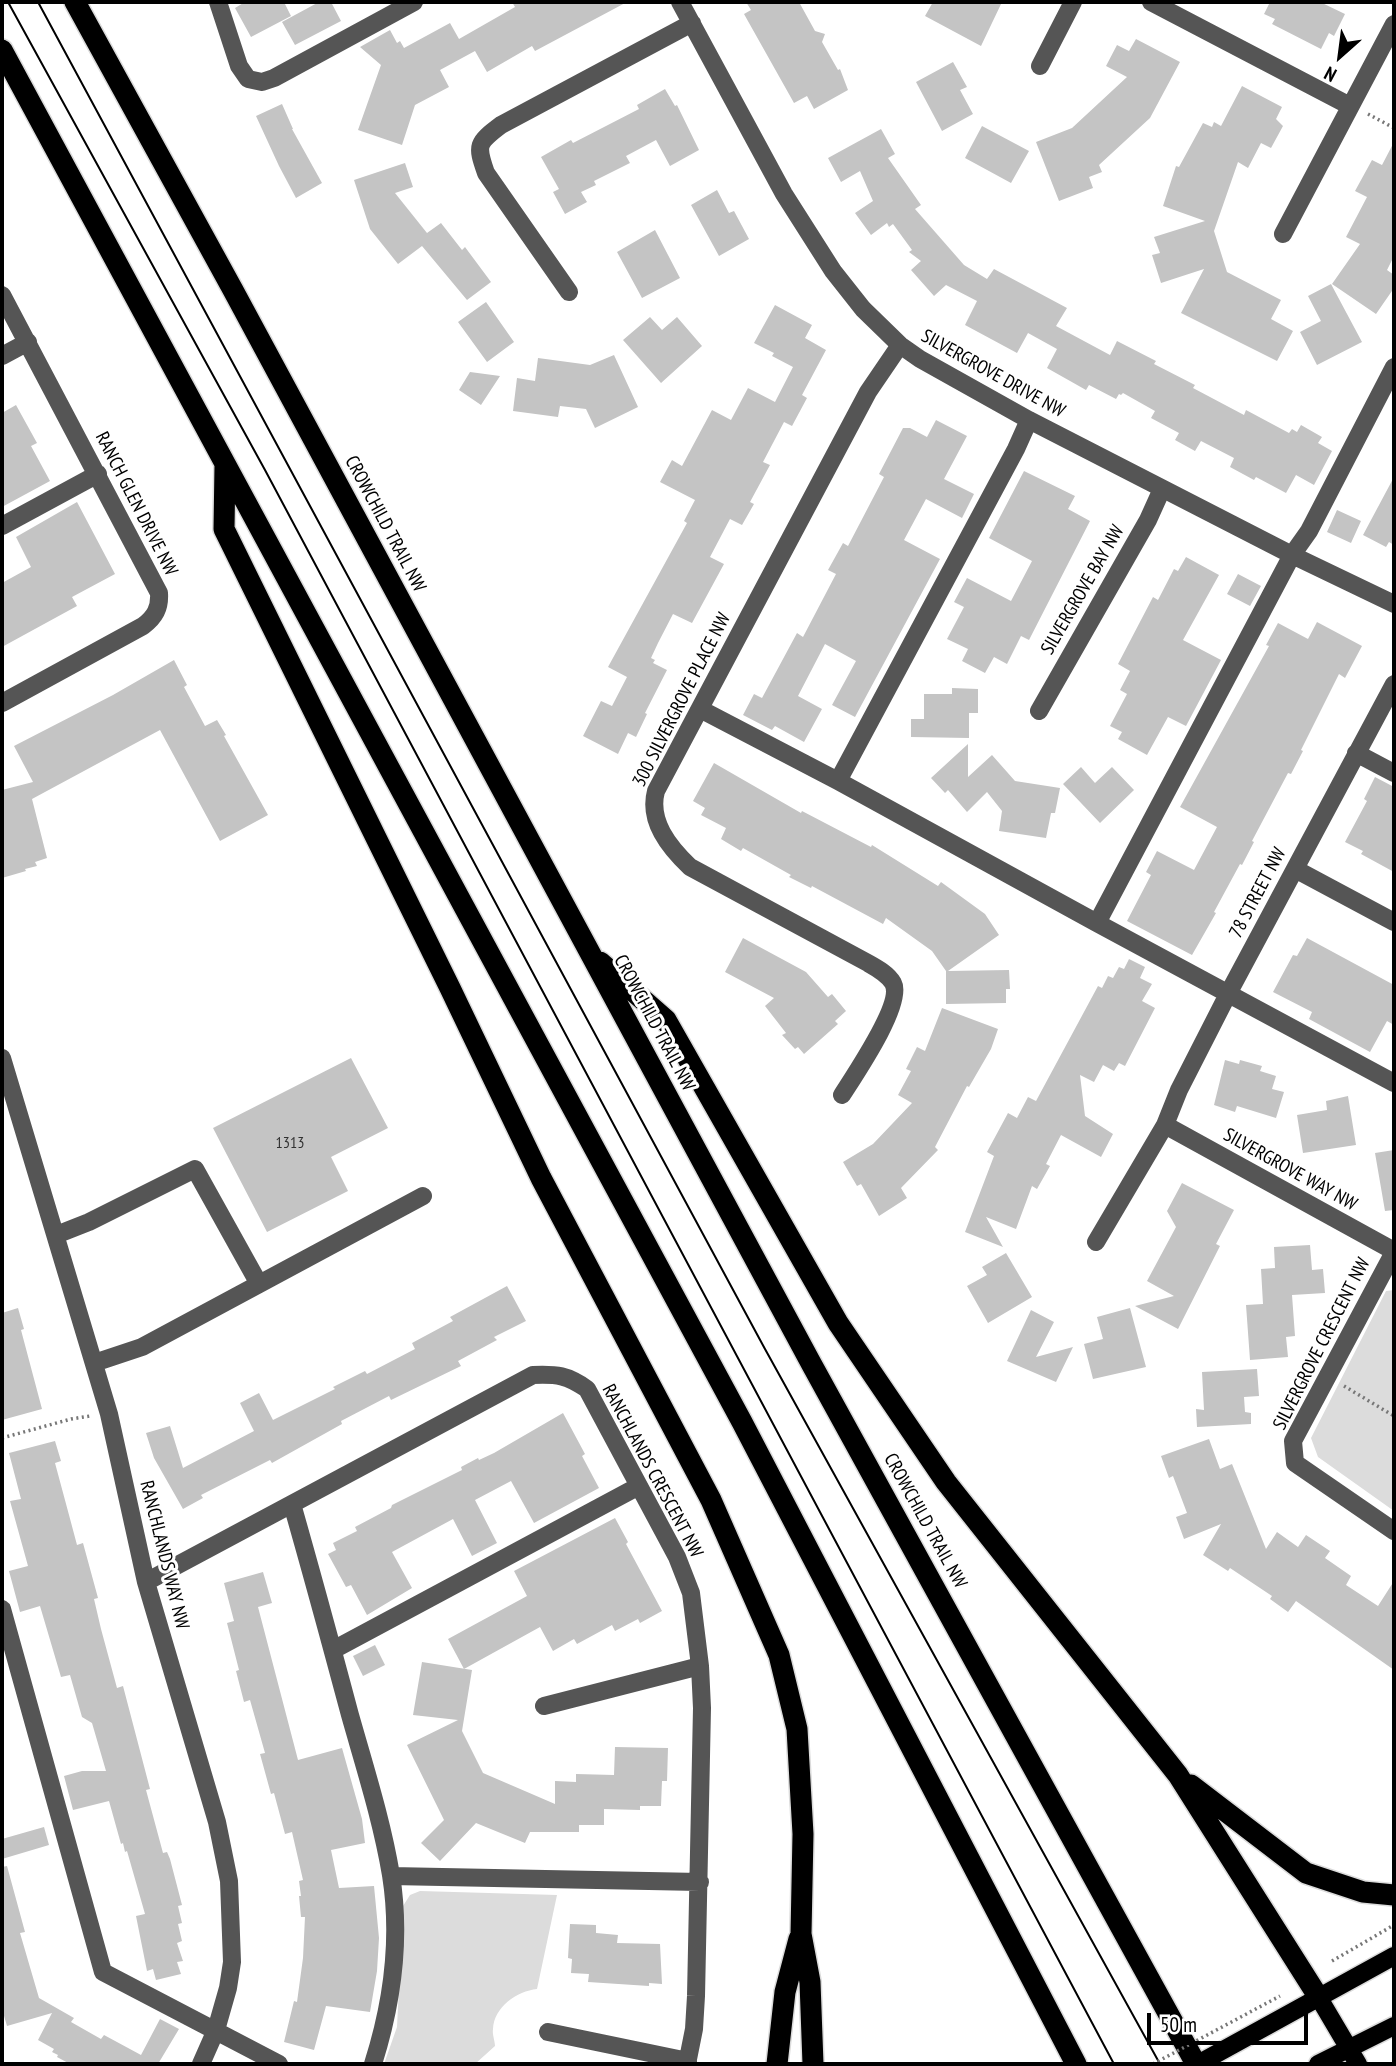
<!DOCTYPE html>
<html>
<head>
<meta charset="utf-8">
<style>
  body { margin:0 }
  #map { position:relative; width:1396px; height:2066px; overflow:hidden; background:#fff; font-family:"PT Sans Narrow",sans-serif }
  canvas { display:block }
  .frame { position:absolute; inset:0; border:4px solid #000; pointer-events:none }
  .north { position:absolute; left:1305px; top:21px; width:70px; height:70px; -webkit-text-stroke:5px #fff; paint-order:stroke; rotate:208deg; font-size:19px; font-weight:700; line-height:28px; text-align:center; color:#000 }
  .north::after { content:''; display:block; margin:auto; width:24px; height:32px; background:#000; clip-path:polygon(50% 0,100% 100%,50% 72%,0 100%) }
  .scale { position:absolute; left:1147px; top:2013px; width:161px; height:32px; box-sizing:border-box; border:4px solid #000; border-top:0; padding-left:9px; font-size:21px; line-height:24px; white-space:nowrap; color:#000; -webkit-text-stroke:5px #fff; paint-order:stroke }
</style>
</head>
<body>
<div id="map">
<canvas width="1396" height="2066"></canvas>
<div class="frame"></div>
<div class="north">N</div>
<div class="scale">50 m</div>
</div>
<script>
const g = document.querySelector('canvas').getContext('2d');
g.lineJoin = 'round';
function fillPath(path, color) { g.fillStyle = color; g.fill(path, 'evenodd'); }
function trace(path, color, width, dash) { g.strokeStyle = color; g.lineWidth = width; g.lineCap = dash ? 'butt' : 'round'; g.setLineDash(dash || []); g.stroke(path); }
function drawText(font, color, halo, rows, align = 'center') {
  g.font = font + ' "PT Sans Narrow",sans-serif'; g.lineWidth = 6; g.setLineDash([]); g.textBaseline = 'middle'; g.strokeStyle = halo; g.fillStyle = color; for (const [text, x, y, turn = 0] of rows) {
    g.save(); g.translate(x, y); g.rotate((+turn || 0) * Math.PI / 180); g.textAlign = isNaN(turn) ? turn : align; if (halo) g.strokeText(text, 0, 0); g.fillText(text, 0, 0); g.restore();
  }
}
fillPath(new Path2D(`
  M1394,1290V1511L1318,1457L1311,1438L1386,1291Z
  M420,1891L557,1895L537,1989C517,1991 494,2007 493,2029C492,2034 495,2041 495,2046L475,2064H384L397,2027L403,1906L410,1895Z`), '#dcdcdc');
fillPath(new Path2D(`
  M245,2H284L291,16L251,37L235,8Z
  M319,2H331L341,21L295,45L282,22Z
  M512,2H627L535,51L532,46L487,72L475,51L440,70L449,87L415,105L402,145L358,130L381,65L360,47L390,30L397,43L400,41L404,48L450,23L459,39L515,7Z
  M746,2H799L815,31L825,34L822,42L838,70L840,69L848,90L814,109L807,96L794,103L744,14L751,10Z
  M933,2H1002L981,46L925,16Z
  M1270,2H1320L1345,14L1334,36L1329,33L1321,49L1272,24L1275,19L1264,14Z
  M1136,39L1180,62L1150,118L1099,165L1102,172L1089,177L1093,188L1059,201L1036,142L1072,128L1127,77L1106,66L1117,45L1129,51Z
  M953,62L967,87L960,90L973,114L942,131L916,82Z
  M1242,86L1282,107L1276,119L1283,126L1271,148L1261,143L1248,168L1238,162L1214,231L1227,272L1281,300L1271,319L1293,331L1277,361L1181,313L1204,269L1161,283L1152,255L1160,253L1154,237L1205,221L1163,206L1176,166L1179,167L1203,123L1212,127L1214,122L1221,126Z
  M665,89L675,106L677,105L699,150L670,166L656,140L626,156L630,163L594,181L596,185L581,192L587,202L565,214L553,192L559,189L541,157L571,140L573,143L639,109L637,105Z
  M282,104L293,129H292L322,183L296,198L279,166L256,116Z
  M982,126L1029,151L1011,183L965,158Z
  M881,129L895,154L888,158L921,205L915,209L964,265L987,279L994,269L1067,308L1056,326L1110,355L1117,341L1156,361L1154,364L1195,385L1193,388L1244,415L1246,410L1289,433L1292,429L1297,432L1301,425L1322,437L1318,443L1332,451L1314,485L1296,475L1286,493L1256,477L1254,480L1230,467L1234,458L1201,441L1195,451L1175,440L1179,433L1151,418L1155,411L1123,393L1121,395L1119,394L1116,399L1089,385L1086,390L1047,368L1057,349L1028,333L1017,353L965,325L977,301L946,285L934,296L911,270L921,261L909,252L912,250L893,224L889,227L887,223L871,235L855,213L873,201L860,171L841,182L828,158Z
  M1394,142V256L1387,270L1394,275V288L1376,314L1332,284L1360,244L1346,237L1367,197L1355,191L1372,160L1382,165Z
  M405,163L413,187L395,193L427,233L441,223L462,250L465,247L491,282L467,300L422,246L398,264L370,229L354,180Z
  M717,190L729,213L734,211L749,239L719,256L691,205Z
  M655,230L680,278L642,298L617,252Z
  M1331,284L1362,342L1317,365L1300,332L1321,321L1308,296Z
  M486,302L514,342L487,362L458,322Z
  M775,305L812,325L805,338L826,350L802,395L807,398L792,426L784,422L763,462L770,465L750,502L754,504L742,525L730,519L710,557L724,564L692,623L673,614L658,643L651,658L655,660L653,663L667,670L645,713L647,714L636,737L628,733L618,754L583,736L601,701L612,706L627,677L608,667L687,523L684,521L695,500L660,482L672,460L682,466L712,410L731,420L748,388L775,402L793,367L772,356L774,353L754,343Z
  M650,317L662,330L677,317L702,346L661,383L623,340Z
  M614,355L638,407L595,428L586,409L560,406L558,417L513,411L517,378L535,381L538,358L590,365Z
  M470,372L500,376L481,405L459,390Z
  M16,405L37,443L31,446L50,481L2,507V413Z
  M936,420L967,436L944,479L974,494L962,518L926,499L904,540L940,559L855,717L832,705L856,661L825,644L798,696L822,709L804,742L775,726L772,730L743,715L754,694L762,698L797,633L803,637L836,574L828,570L843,543L848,546L884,477L879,474L903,428H910L927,437Z
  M1024,471L1075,496L1068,509L1090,521L1029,640L1021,636L1007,664L994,657L985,673L962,661L968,649L947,639L964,607L954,602L967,578L1011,601L1032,561L989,538Z
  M1394,477V545L1389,542L1386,547L1363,535Z
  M77,502L115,574L72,597L77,606L2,647V583L31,567L16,537Z
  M1337,510L1361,521L1351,543L1327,532Z
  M1186,557L1219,575L1183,640L1221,660L1186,726L1168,717L1147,755L1118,739L1122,732L1110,726L1127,694L1120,690L1130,671L1118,664L1153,597L1158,600L1174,569L1178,571Z
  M1238,574L1261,586L1250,606L1227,594Z
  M1317,622L1362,646L1345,678L1339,674L1301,750L1303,751L1291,774L1288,773L1252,841L1254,842L1242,865L1240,864L1214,912L1216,913L1192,955L1127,921L1151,875L1146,872L1157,851L1194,870L1217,827L1180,807L1269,646L1266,645L1278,623L1308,639Z
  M174,660L187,685L184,687L205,726L217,720L226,735L224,736L268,815L220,841L160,730L32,799L47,858L35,862L37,866L25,869L26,871L2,878V790L33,782L14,746L113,695Z
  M952,688L978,689V713H969V738L911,737V719H924V694H952Z
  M968,744V777L992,755L1015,781L1060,788L1055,813H1051L1046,838L999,831L1002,811L987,792L967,812L948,790L945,793L931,778Z
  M714,763L801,813L802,811L871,847L872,845L938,886L941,882L985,914L999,935L948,971L1009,970L1010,989H1006V1003L946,1004V971L932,951L886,918L883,924L812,886L811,888L789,877L791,875L743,848L741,851L721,839L726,828L701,815L705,808L693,801Z
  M1081,767L1095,783L1112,767L1134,790L1100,823L1063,784Z
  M1375,777L1394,787V872L1361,854L1363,851L1345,842L1367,801L1364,799Z
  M743,938L806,972L828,997L832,994L846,1011L835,1021L838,1024L804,1054L798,1047L795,1049L782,1035L786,1033L765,1006L774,998L725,972Z
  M1307,938L1394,985V1025L1387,1021L1370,1052L1309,1019L1312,1012L1273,992L1293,955L1297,956Z
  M1129,959L1145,967L1140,978L1152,984L1142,1001L1155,1008L1125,1066L1119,1063L1114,1071L1103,1065L1094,1082L1080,1075L1085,1116L1113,1134L1101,1157L1061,1135L1046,1164L1050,1166L1037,1189L1032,1186L1016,1229L986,1217L1003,1247L965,1232L994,1156L987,1152L1008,1113L1017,1118L1028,1097L1036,1101L1098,986L1102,988L1108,976L1113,978L1119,967L1124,969Z
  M942,1008L998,1029L991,1049L969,1087L967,1086L935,1147L938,1150L901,1188L907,1198L879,1216L861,1184L857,1186L843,1162L873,1144L912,1103L898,1095L911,1071L906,1069L917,1047L925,1051Z
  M351,1058L388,1128L331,1157L348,1191L267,1232L213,1128Z
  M1225,1060L1239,1064L1240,1060L1262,1066L1260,1071L1276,1076L1272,1089L1284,1092L1276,1118L1237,1106L1235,1112L1214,1105Z
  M1348,1096L1356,1145L1303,1153L1297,1115L1327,1110L1326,1101Z
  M1394,1150V1210L1385,1211L1375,1153Z
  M1182,1183L1234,1210L1216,1244L1220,1246L1178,1329L1135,1306L1174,1296L1147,1281L1176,1227L1167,1211Z
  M1310,1245L1312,1270L1323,1269L1325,1293L1292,1295L1295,1336L1286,1337L1288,1357L1250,1360L1246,1305L1263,1304L1261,1269L1275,1268L1274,1247Z
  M1006,1253L1032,1297L988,1323L967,1286L987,1275L982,1267Z
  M507,1286L526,1321L494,1337L497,1340L458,1361L461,1366L391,1400L389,1396L341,1421L342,1424L272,1463L270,1460L201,1495L203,1498L183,1509L154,1458L146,1433L170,1426L183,1468L254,1431L240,1403L259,1393L273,1420L335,1389L333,1387L365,1371L367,1374L415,1349L412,1343L453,1321L450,1317Z
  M18,1308L24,1329L21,1330L42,1409L2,1420V1313Z
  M1130,1308L1146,1367L1093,1379L1084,1344L1103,1339L1097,1317Z
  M1031,1310L1054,1322L1036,1357L1073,1347L1056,1382L1007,1361Z
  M1257,1369L1259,1396L1244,1397L1245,1412L1251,1413V1424L1197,1427L1196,1409L1204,1410L1202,1372Z
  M563,1413L585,1454L582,1456L599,1488L534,1523L511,1481L475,1500L497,1543L472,1556L453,1519L392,1552L412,1588L367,1615L351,1585L346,1587L328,1554L336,1550L333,1543L357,1531L355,1527L391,1508L392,1505L462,1470L461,1467L478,1458L479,1460L494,1453Z
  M1209,1439L1220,1469L1232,1464L1266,1549L1277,1532L1298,1547L1306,1535L1330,1551L1325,1558L1351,1576L1346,1585L1378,1606L1394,1581V1670L1296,1601L1288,1612L1270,1599L1272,1596L1230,1568L1228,1571L1203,1555L1221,1524L1184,1539L1176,1517L1187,1513L1173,1476L1169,1478L1161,1456Z
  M55,1441L61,1461L55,1463L69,1515L77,1545L83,1543L98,1598L94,1599L101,1629L117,1688L123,1686L150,1789L146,1790L163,1853L167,1852L170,1859L182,1905L178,1906L182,1923L178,1924L182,1941L177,1943L183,1961L177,1962L181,1974L156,1980L153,1969L147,1971L136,1916L145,1914L127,1851L125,1852L123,1843L121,1844L109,1801L73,1810L64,1776L82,1771H106L92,1723L82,1717L70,1675L61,1677L40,1606L20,1612L9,1571L28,1566L10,1501L21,1499L9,1453Z
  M615,1518L628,1542L626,1544L662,1611L640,1623L638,1619L615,1631L612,1625L577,1644L574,1639L553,1651L540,1627L464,1669L448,1639L527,1596L514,1571Z
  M263,1572L272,1603L258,1607L298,1760L342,1748L362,1819L365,1843L331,1850L339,1888L374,1886L379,1938L377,1971L370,2012L326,2006L314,2050L284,2042L294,2001L297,2002L303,1958L305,1917H301L299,1896H301L299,1881L303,1880L292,1832L285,1834L274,1793L271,1794L260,1754L265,1753L250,1700L244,1702L236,1671L239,1670L227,1623L234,1621L224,1583Z
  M375,1645L385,1665L363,1676L353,1656Z
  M422,1662L472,1670L462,1731L483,1773L555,1804V1781L576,1782V1774L614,1775L615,1747L668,1748L667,1781H662L661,1806H640V1810L604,1809V1825H579V1832H530L525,1843L476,1823L440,1861L421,1843L444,1820L407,1745L458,1720L413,1715Z
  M44,1827L49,1845L2,1859V1839Z
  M7,1866L25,1932L20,1933L39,1998L74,2018L71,2022L101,2039L104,2035L141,2055L160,2019L179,2029L158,2064H70L57,2057L58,2055L52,2052L54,2049L38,2040L52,2013L7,2026L2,2009V1867Z
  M570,1924L596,1925V1933L618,1935L617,1943L660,1944L662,1984L649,1983V1986L588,1982L589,1974L571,1973L572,1959L568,1958Z`), '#c4c4c4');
const major = new Path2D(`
  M1319,1998L1358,2064
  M1198,2064L1394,1956
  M1318,2064L1394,2026`);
const highway = new Path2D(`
  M75,2L233,290L812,1365L1196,2064
  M2,50L742,1422L1076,2064
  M225,465L224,529L450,988L541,1178L711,1500L779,1655L797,1729L803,1834L801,1934L810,1982L813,2064
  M600,962L666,1020L838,1323L946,1482L1178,1775L1319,1998
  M1191,1785L1306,1873L1363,1892L1394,1895
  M777,2064L785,1992L799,1939`);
trace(major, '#dbdbdb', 21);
trace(highway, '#dbdbdb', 24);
trace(new Path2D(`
  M1368,114L1394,128
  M1344,1386L1394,1416
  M2,1438L71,1419L90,1416
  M1332,1961L1394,1925`), '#777', 3.5, [2, 3.5]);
trace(new Path2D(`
  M218,2L239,66L248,79L262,82L274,78L414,2
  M680,2L784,194L833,271L863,309L900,345L920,359L1029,420L1292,555L1394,604
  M1151,2L1350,106
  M1040,66L1073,2
  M1283,234L1394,24
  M569,292L486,173C476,145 477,143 501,125L692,23
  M2,295L159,593C160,608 155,617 143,626L2,703
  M2,356L28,342
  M2,526L98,474
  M700,709L838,781L1097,923L1394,1083
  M1039,711L1148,520L1162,489
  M1356,753L1394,773
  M838,781L1016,449L1029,420
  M1295,869L1394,922
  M1097,923L1292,555L1309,531L1394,367
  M2,1058L109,1414L146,1582L217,1822L229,1881L232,1962L228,1988L216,2030L201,2064
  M842,1095C854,1076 904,1003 893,983C888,974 877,968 868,963L690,867C669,847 648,821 656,791L868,392L900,345
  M1165,1125L1394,1251
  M56,1235L89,1222L195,1169L259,1284
  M1096,1242L1165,1125L1179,1090L1228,994L1394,684
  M1394,1252L1293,1441L1295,1463L1394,1531
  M94,1363L142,1347L423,1196
  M292,1504C312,1574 331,1644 350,1715C365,1768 382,1821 391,1875C401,1938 392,2004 373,2064
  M146,1582L533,1375C557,1374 567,1375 587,1389L677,1557L691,1593L700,1666L702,1708L696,1996L694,2029L687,2064
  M2,1609L103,1972L279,2064
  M333,1650L639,1486
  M544,1706L700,1666
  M391,1876L700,1882
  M548,2032L688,2061`), '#555', 18);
trace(major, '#000', 18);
trace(highway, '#000', 21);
trace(new Path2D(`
  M8,2L265,470L1114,2064
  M38,2L765,1349L1160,2064`), '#000', 2);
trace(new Path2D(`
  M1153,2064L1280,1996`), '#777', 3.5, [2, 3.5]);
drawText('16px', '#313131', null, [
  ["1313",290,1143]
]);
drawText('19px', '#000', '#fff', [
  ["SILVERGROVE DRIVE NW",993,374,29],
  ["RANCH GLEN DRIVE NW",136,504,63],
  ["CROWCHILD TRAIL NW",385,524,62],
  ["SILVERGROVE BAY NW",1083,590,-60],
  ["300 SILVERGROVE PLACE NW",682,700,-63],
  ["78 STREET NW",1258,893,-62],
  ["CROWCHILD TRAIL NW",654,1023,62],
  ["SILVERGROVE WAY NW",1290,1170,29],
  ["SILVERGROVE CRESCENT NW",1322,1344,-63],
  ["RANCHLANDS CRESCENT NW",652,1471,62],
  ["CROWCHILD TRAIL NW",925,1521,61],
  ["RANCHLANDS WAY NW",164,1555,76]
]);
</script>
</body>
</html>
